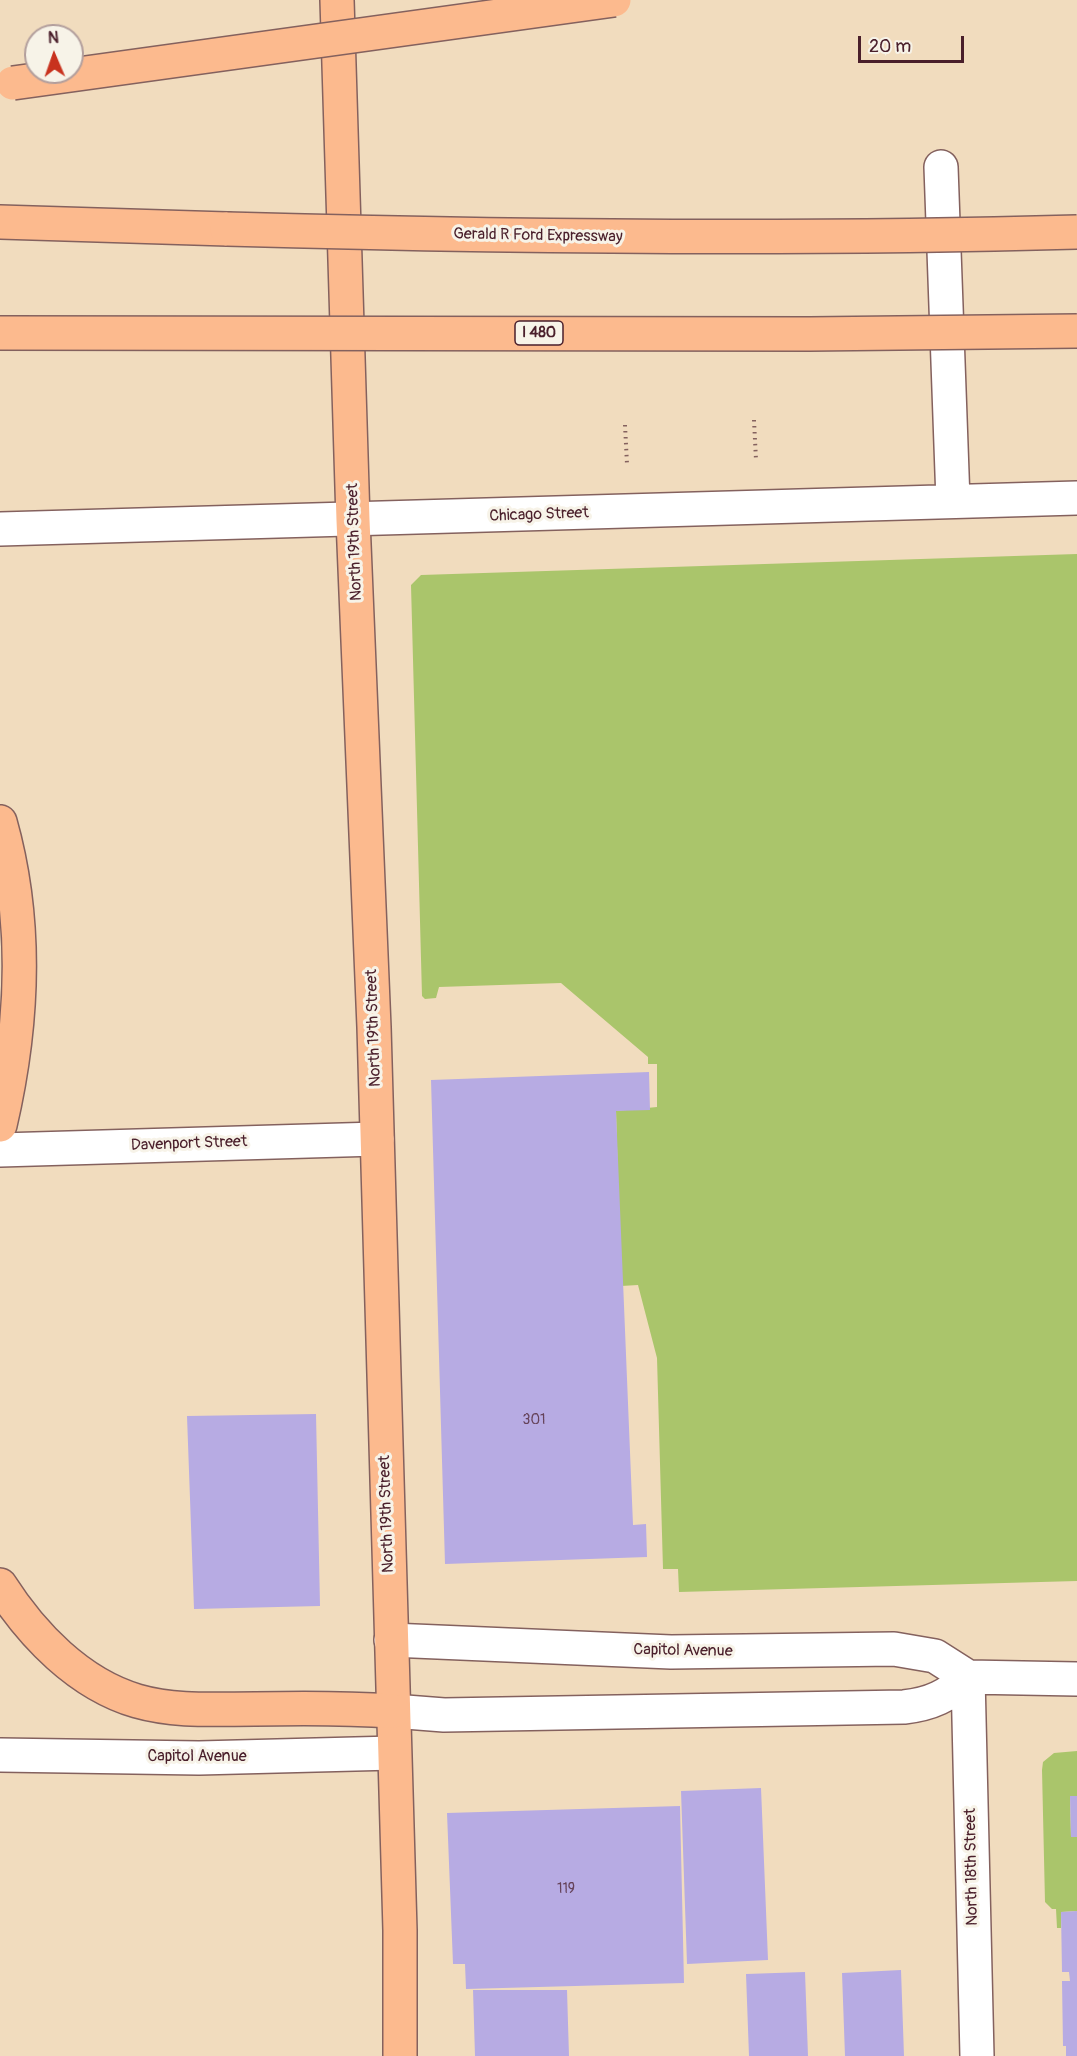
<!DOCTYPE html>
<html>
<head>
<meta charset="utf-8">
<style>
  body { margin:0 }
  #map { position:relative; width:1077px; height:2056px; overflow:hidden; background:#f1dcbe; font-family:Pangolin,sans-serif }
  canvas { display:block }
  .north { position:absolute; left:24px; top:24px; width:60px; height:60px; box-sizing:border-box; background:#f7f3e8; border:2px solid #b29e9c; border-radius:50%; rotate:358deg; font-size:16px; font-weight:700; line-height:24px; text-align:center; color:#4a1f2b }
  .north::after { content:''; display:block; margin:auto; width:21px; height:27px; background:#c8321e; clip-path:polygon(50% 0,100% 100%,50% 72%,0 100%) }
  .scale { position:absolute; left:858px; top:36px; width:106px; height:27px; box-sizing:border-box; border:3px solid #4a1f2b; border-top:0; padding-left:8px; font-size:18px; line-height:21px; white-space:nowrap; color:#4a1f2b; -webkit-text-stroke:4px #f7f3e8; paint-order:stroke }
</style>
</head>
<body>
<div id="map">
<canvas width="1077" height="2056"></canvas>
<div class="north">N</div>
<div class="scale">20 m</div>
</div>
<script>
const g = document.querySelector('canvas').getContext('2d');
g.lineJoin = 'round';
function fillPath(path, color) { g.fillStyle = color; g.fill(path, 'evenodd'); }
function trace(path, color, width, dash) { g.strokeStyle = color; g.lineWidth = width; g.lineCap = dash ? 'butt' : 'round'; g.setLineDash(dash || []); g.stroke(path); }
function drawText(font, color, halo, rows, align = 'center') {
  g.font = font + ' Pangolin,sans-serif'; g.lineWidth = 6; g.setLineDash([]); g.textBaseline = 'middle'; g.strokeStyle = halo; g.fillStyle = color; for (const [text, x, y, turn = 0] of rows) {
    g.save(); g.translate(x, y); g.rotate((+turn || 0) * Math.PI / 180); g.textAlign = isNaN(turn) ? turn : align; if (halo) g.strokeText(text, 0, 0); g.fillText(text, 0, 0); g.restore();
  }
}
fillPath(new Path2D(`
  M1077,554V1581L679,1592L678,1569H663L657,1358L638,1285L621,1286L616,1111L657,1107V1064H648V1057L561,983L439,987L436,998L425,999L422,996L411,585L421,575Z
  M1077,1751V1796H1070L1071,1837H1077V1911L1061,1912V1928H1057L1056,1909H1052L1045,1902L1042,1770L1043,1762L1054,1753Z`), '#aac56b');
fillPath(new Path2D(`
  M649,1072L650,1110L616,1111L633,1525L646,1524L647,1557L445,1564L431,1080Z
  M316,1414L320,1606L194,1609L187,1416Z
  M761,1788L768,1960L687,1964L681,1791Z
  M1070,1796H1077V1837H1071Z
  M680,1806L684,1983L466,1989L465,1964H453L447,1813Z
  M1077,1911V2056H1066V2046H1063L1062,1981H1070L1069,1972H1062L1061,1912Z
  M901,1970L904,2056H845L842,1973Z
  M805,1972L808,2056H749L746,1974Z
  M473,1990H567L569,2056H475Z`), '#b7abe3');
const minor = new Path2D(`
  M941,167L953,501
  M0,529L1077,498
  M0,1150L377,1139
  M391,1640L671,1652L894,1649L935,1656L968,1677L1077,1679
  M968,1677L977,2056
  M393,1711L444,1715L904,1707C931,1704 948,1696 968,1677
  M0,1755L199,1758L394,1753`);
const major = new Path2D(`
  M337,0L353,520L374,1027L400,1930V2056`);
const highway = new Path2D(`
  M0,222L227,229
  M0,822C28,921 23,1026 0,1125
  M0,1585C32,1635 79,1684 137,1701C175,1712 216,1709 255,1709C301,1708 347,1708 393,1711`);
trace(minor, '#84615e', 36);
trace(major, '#84615e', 36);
trace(highway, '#84615e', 36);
trace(new Path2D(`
  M754,420L756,460
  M625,425L627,464`), '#84615e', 4, [1.5, 4.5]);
trace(minor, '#fff', 33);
trace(major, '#fcba8e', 33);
trace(highway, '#fcba8e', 33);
const highwayBridge = new Path2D(`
  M13,83L614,0
  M227,229C511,237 794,240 1077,232
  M0,333L810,334L1077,331`);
trace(highwayBridge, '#84615e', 36, []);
trace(highwayBridge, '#fcba8e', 33);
drawText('14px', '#654259', null, [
  ["301",534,1420],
  ["119",566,1889]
]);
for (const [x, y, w] of [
  [539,333,48]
]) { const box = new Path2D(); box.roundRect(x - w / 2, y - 12, w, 24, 4.5); g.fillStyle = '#f7f3e8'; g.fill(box); trace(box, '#4a1f2b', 1.5); }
drawText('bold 15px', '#4a1f2b', null, [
  ["I 480",539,333]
]);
drawText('16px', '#4a1f2b', '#f7f3e8', [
  ["Gerald R Ford Expressway",538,236,1],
  ["Chicago Street",539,515,-2],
  ["North 19th Street",355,542,-92],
  ["North 19th Street",374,1028,-92],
  ["Davenport Street",189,1144,-2],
  ["North 19th Street",387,1514,-92],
  ["Capitol Avenue",683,1651,1],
  ["Capitol Avenue",197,1757],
  ["North 18th Street",972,1867,-91]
]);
</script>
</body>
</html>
